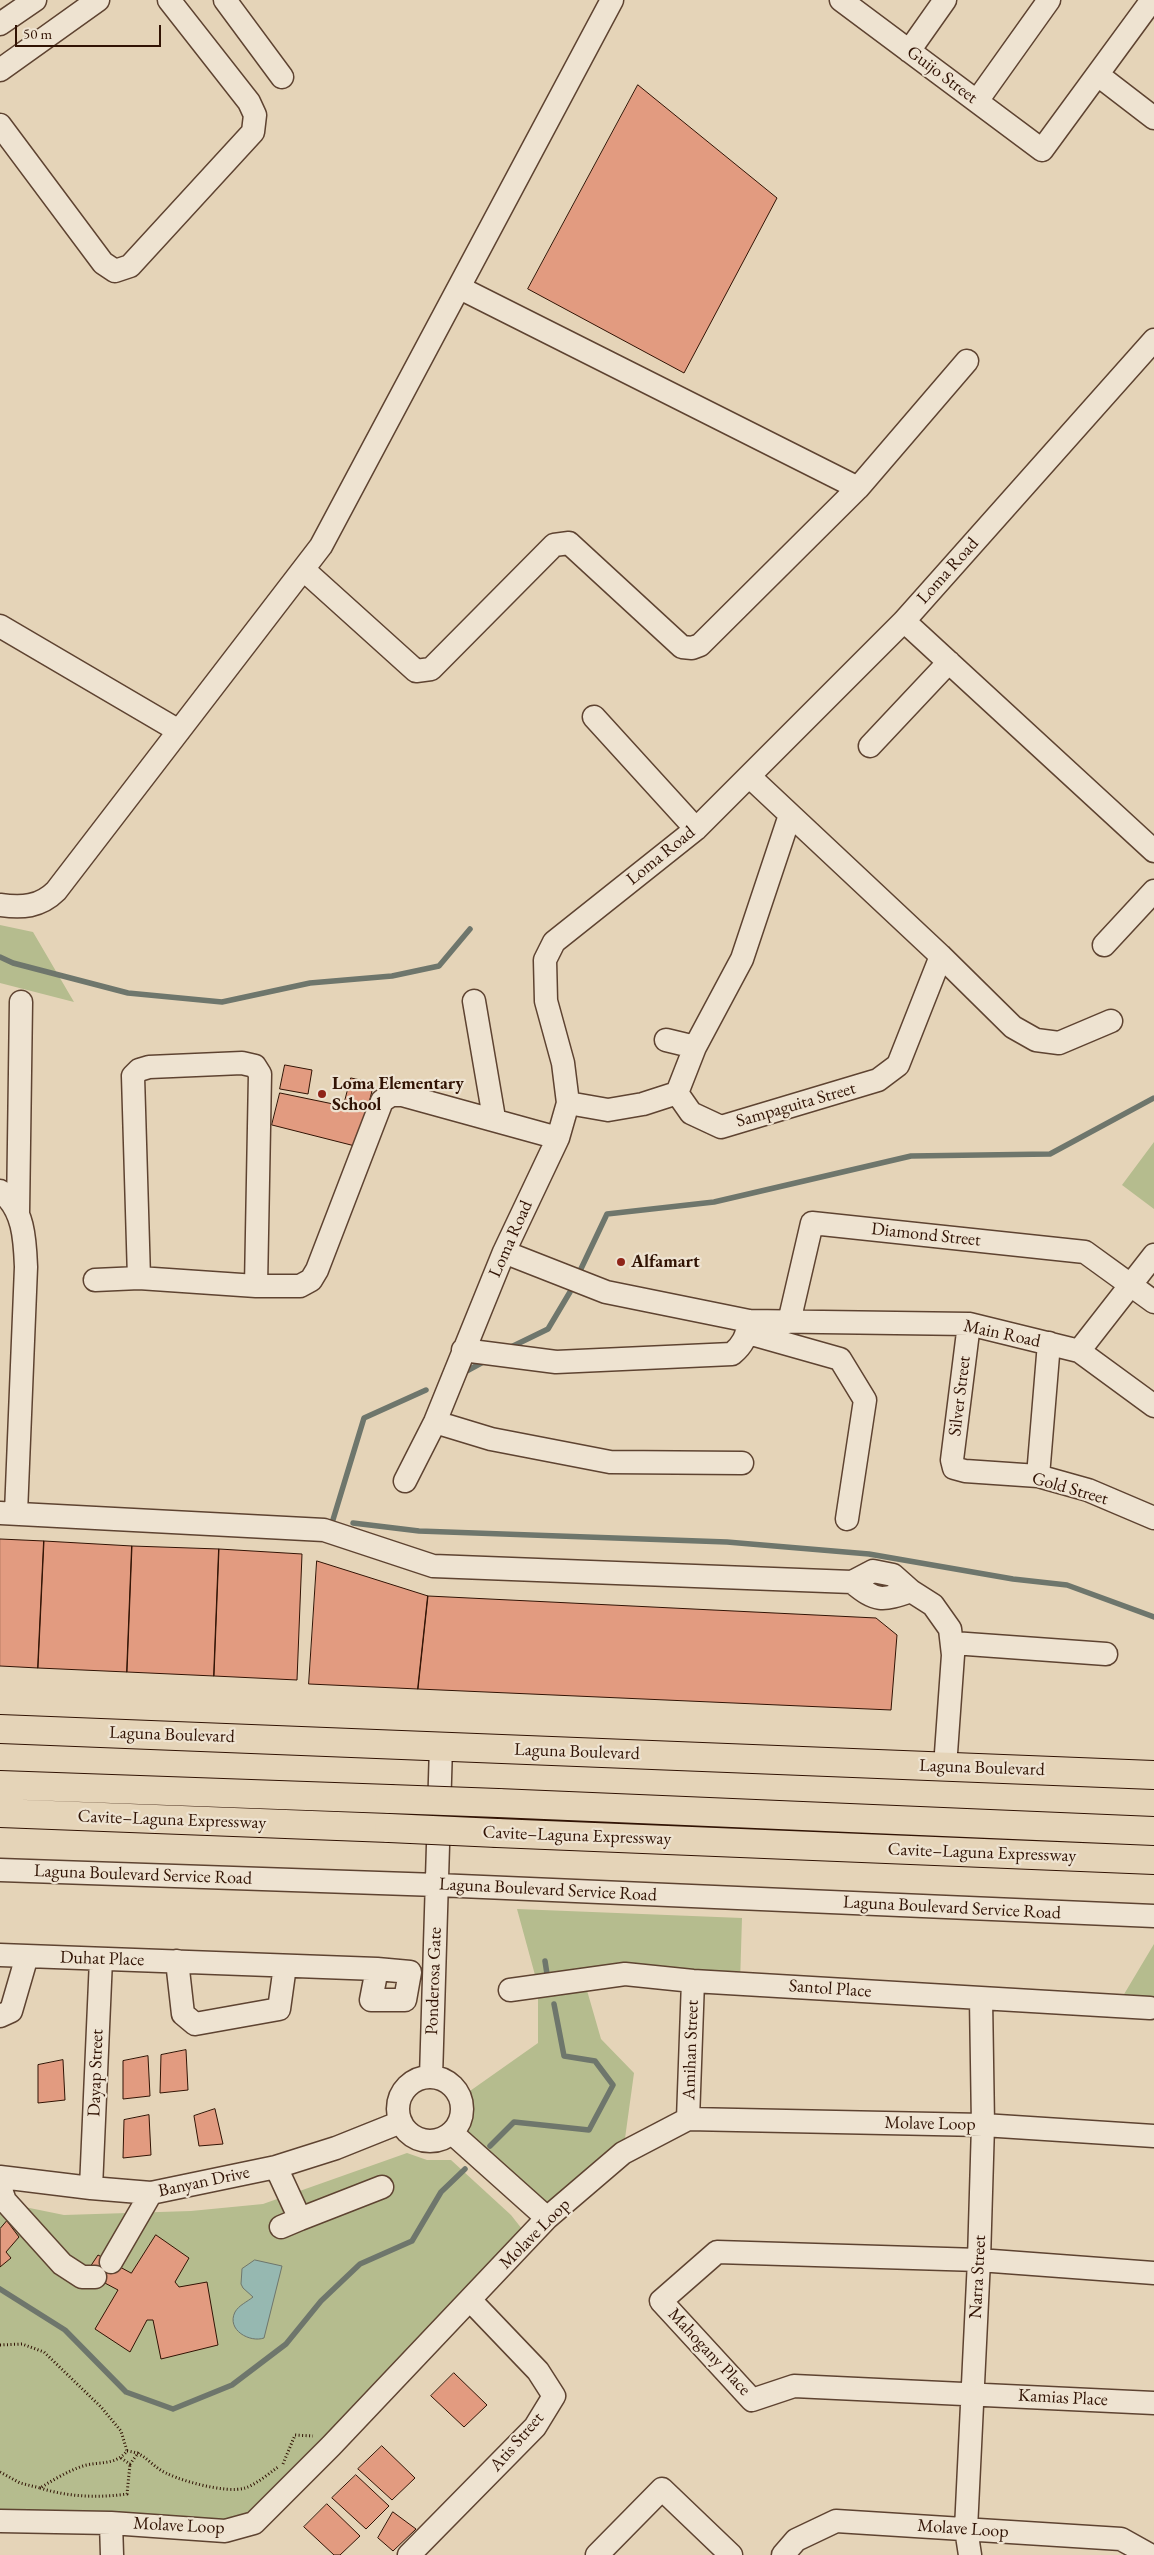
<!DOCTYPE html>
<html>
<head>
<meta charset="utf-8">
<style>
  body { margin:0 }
  #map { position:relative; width:1154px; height:2555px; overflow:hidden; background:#e5d4b8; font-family:"EB Garamond",serif }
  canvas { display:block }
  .scale { position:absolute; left:15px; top:25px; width:146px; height:22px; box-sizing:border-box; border:2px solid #311304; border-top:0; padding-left:6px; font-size:15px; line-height:18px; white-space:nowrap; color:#311304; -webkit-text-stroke:4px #eee3d1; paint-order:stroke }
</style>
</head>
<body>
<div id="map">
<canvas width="1154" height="2555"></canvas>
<div class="scale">50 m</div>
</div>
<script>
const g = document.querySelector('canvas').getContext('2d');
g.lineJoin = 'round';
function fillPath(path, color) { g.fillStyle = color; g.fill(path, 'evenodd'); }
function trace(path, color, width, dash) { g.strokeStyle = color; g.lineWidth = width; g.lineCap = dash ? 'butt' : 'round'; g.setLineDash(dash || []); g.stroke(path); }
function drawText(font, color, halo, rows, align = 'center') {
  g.font = font + ' "EB Garamond",serif'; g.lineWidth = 4.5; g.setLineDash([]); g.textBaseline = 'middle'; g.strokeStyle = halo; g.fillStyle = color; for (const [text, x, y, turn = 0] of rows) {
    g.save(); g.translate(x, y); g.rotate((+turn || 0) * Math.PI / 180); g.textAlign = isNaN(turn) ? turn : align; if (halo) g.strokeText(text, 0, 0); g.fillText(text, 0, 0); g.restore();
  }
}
fillPath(new Path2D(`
  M0,925L33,932L74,1002L0,983Z
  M1154,1142V1209L1122,1185Z
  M517,1909L742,1918L740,1983L584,1980L601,2039L634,2073L623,2153L547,2218L456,2128L461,2117L460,2098L538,2043V1986Z
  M1154,1944V1997L1150,2008L1117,2006Z
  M407,2153L427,2160H451L511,2215L522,2229L252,2518L225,2527L0,2516V2202L64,2215L191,2211L263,2204Z`), '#b5bc8e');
const water = new Path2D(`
  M255,2260L282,2266L264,2338C250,2343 226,2330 235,2312C239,2305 247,2302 253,2297L243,2288L241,2284L242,2269Z`);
fillPath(water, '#96b8b1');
trace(water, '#6e766c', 1);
trace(new Path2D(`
  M0,957L13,963L128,993L222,1002L310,983L392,976L439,966L470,929
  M579,1273L607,1214L714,1202L911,1156L1050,1154L1154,1098
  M511,1347L548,1329L570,1292
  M463,1373L485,1361
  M332,1523L364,1418L426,1390
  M353,1523L419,1531L727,1542L869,1554L1013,1579L1067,1585L1154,1617
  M545,1961L547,1974
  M490,2146L514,2122L589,2130L613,2085L595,2061L564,2056L554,2004
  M0,2289L65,2330L126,2392L173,2409L232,2385L286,2344L321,2301L360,2264L412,2241L441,2192L465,2169`), '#6e766c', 5.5);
const building = new Path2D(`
  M638,85L777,198L684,373L528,289Z
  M285,1065L312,1070L308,1094L280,1089Z
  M351,1078L374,1083L368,1107L345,1101Z
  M280,1093L367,1111L355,1146L272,1125Z
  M0,1539L44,1541L38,1668L0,1666Z
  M44,1541L132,1546L127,1672L38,1668Z
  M132,1546L219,1549L214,1676L127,1672Z
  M219,1549L302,1554L297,1680L214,1676Z
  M317,1561L428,1596L418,1689L309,1684Z
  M428,1596L876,1618L897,1635L891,1710L418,1689Z
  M186,2050L188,2090L160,2093L161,2055Z
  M148,2056L150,2096L123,2099V2061Z
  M63,2060L65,2100L38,2103V2065Z
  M215,2109L223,2144L199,2146L194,2116Z
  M149,2115L151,2155L123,2158L124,2120Z
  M7,2221L19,2237L6,2252L11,2258L0,2267V2229Z
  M156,2235L189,2258L175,2282L179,2287L207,2282L218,2345L161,2359L153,2320H147L130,2352L95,2329L118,2290L86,2273L98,2255L131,2273Z
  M454,2373L487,2405L464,2427L431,2396Z
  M382,2446L415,2478L392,2500L358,2469Z
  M356,2475L389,2506L366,2529L332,2498Z
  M327,2504L360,2536L340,2555H334L304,2527Z
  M393,2512L416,2529L393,2551L378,2538Z`);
fillPath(building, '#e29b80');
trace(building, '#311304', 1);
const minor = new Path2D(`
  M225,0L282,77
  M841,0L1042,150L1152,0
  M0,24L35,0
  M909,51L945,0
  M0,70L98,0
  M1098,75L1154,118
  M977,101L1049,0
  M0,125L103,263L115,271L130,266L253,132L255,115L249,102L169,0
  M460,288L858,488
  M304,570L416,671L431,669L554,545L569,543L682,647L692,648L700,645L858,488L967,361
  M904,621L1154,851
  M0,626L179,731
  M594,717L696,829
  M870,746L949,662
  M749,776L941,956L1013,1027L1036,1040L1059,1043L1111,1021
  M790,815L742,959L695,1047L677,1093L691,1113L721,1127L878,1080L898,1065L941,956
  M0,905C22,908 40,907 56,891L321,546L612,0
  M1104,945L1154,891
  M474,1001L494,1118
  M666,1040L695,1047
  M568,1103L608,1110L643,1104L677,1093
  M0,1191C24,1208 25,1241 26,1267L16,1513
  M18,1213L21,1002
  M504,1252L606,1292L749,1321L969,1324L1079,1351L1154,1406
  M95,1280L139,1278
  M256,1286L260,1074L255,1066L242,1063L149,1067L139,1070L133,1076L139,1278L256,1286H300L311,1280L317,1270L382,1101L391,1095H402L558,1138
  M789,1322L812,1223L1085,1252L1154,1302
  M969,1324L952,1460L954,1468L965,1471L1038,1476L1088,1490L1154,1518
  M748,1333L840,1359L865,1400L847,1519
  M463,1350L556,1362L732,1354C743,1345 747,1336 749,1321
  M1079,1351L1154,1255
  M435,1422L491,1439L610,1462L742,1463
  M1038,1476L1049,1343
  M405,1481L435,1422L504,1252L558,1138L568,1103L563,1063L546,1001L545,960L554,942L696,829L904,621L1154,340
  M0,1513L324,1530L433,1566L852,1582L873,1571L893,1575L911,1591L933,1605L950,1629L953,1655L945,1767
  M852,1582C876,1602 882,1601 911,1591
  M953,1643L1106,1654
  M0,1870L437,1885L1154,1916
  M0,1955L377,1969L410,1972L405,2000H371L377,1969
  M177,1961L183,2014L195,2024L279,2009L285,1966
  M510,1990L625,1974L693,1981L1150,2008
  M0,2016L11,2011L27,1956
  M431,2077L441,1746
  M398 2109a32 32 0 1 1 64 0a32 32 0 1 1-64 0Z
  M688,2119L693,1981
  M452,2133L547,2218
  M276,2167L300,2219L281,2227
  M0,2177L91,2188L151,2193L276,2167L336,2148L401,2122
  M0,2187L5,2201L62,2264L82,2277H95
  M91,2188L101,1959
  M300,2219L382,2187
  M111,2262L151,2193
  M1154,2273L979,2260L717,2252L661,2301L752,2400L794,2386L1154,2403
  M0,2521L111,2523L225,2531L254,2523L331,2446L547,2218L623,2153L688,2119L983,2125L1154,2136
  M111,2523L112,2555
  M409,2555L535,2427L554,2396L538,2371L471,2301
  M597,2555L662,2489L731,2555
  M783,2555L796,2540L836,2521L1121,2539L1150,2555
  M970,2555L966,2529L979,2260L983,2125L981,1999`);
const major = new Path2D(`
  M0,1729L1154,1775`);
const highway = new Path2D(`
  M0,1785L390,1799
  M498,1803L1154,1831
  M0,1813L389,1828
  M497,1833L1154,1860`);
trace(minor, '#5e4331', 25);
trace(major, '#311304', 30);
trace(highway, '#311304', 30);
trace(new Path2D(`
  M0,2345L22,2344L44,2352L101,2407L121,2431L127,2451
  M127,2451C144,2453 146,2460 159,2469C174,2480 227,2494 245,2488C257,2484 268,2474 278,2467
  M121,2458L130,2464L139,2452
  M283,2464L295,2435L313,2436
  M0,2472L20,2483L40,2488C53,2480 68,2471 83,2466C99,2461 115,2466 127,2451
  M40,2488C68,2497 98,2498 127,2494L130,2464`), '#311304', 3, [1, 2.5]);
trace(minor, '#eee3d1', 22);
trace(major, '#e5d4b8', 28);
trace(highway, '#e5d4b8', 28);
const highwayBridge = new Path2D(`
  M390,1799L498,1803
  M389,1828L497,1833`);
trace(highwayBridge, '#311304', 30, []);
trace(highwayBridge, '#e5d4b8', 28);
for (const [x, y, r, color] of [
  [322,1094,5,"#8f2418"],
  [621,1262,5,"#8f2418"]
]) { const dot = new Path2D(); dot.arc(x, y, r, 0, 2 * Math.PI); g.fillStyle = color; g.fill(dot); trace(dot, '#eee3d1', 2); }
drawText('18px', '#311304', '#eee3d1', [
  ["Guijo Street",942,75,37],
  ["Loma Road",948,571,-48],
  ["Loma Road",661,856,-39],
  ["Sampaguita Street",796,1105,-16],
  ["Diamond Street",926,1235,6],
  ["Loma Road",511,1239,-66],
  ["Main Road",1002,1334,12],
  ["Silver Street",960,1396,-83],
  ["Gold Street",1070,1489,16],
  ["Laguna Boulevard",172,1735,2],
  ["Laguna Boulevard",577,1752,2],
  ["Laguna Boulevard",982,1768,2],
  ["Cavite–Laguna Expressway",172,1820,2],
  ["Cavite–Laguna Expressway",577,1836,2],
  ["Cavite–Laguna Expressway",982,1853,2],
  ["Laguna Boulevard Service Road",143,1875,2],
  ["Laguna Boulevard Service Road",548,1890,3],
  ["Laguna Boulevard Service Road",952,1908,3],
  ["Duhat Place",102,1959,2],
  ["Ponderosa Gate",434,1981,-88],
  ["Santol Place",830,1989,4],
  ["Amihan Street",691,2050,-88],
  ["Dayap Street",96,2073,-88],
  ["Molave Loop",930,2124,1],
  ["Banyan Drive",204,2182,-12],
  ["Molave Loop",535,2234,-45],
  ["Narra Street",978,2277,-87],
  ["Mahogany Place",709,2352,47],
  ["Kamias Place",1063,2398,3],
  ["Atis Street",517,2442,-49],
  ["Molave Loop",179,2526,3],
  ["Molave Loop",963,2529,4]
]);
drawText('bold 18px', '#311304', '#eee3d1', [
  ["Loma Elementary",332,1084],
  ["School",332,1105],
  ["Alfamart",631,1262]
], 'left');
</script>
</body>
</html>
